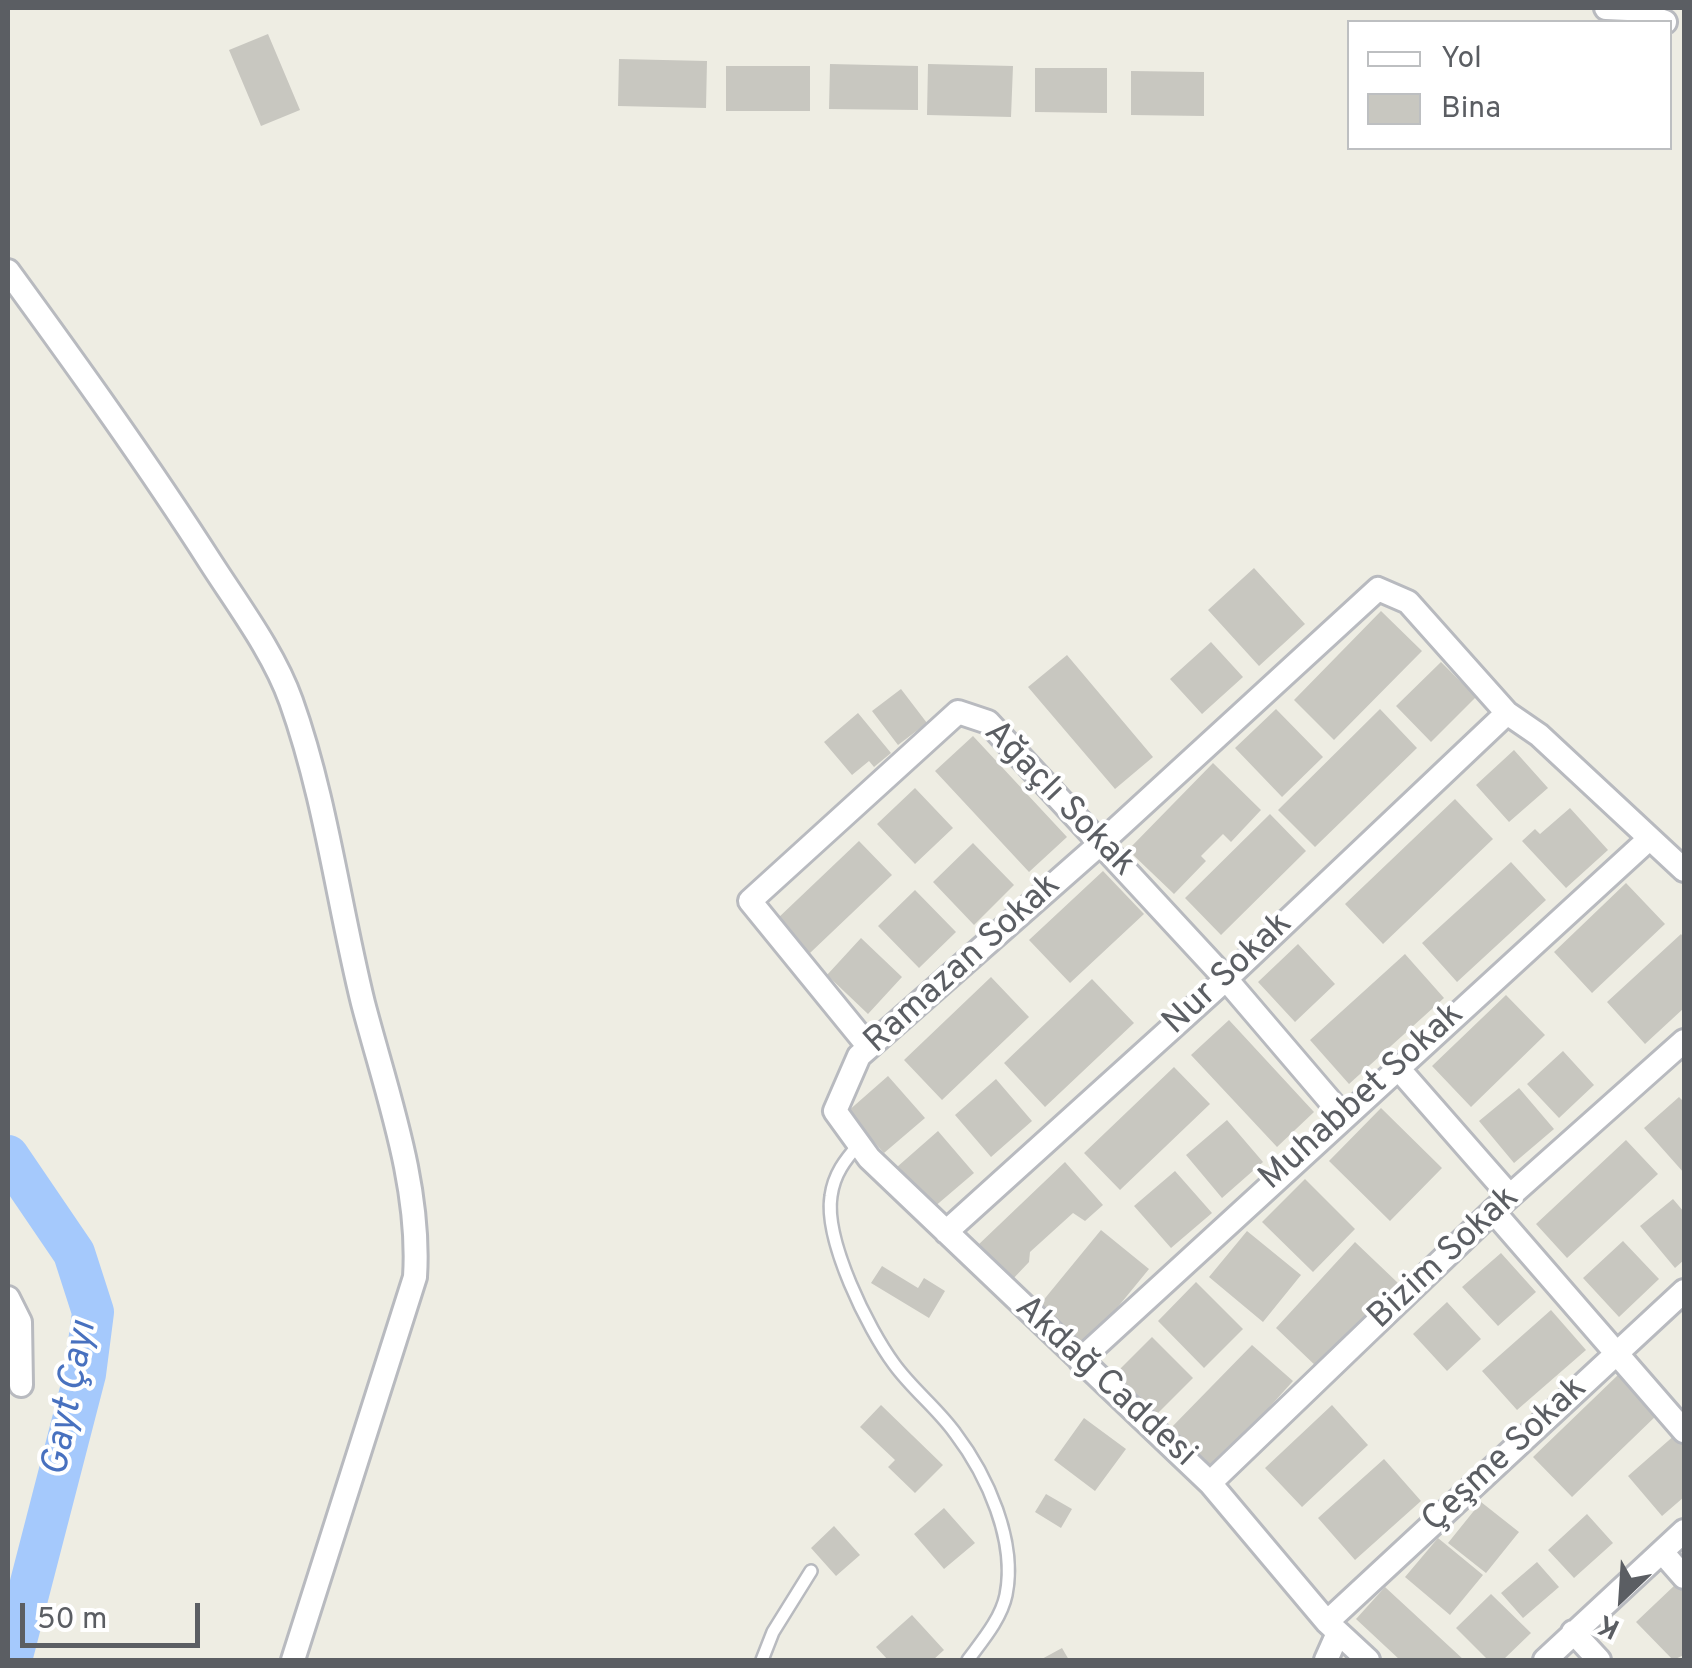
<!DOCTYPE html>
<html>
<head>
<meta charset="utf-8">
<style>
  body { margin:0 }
  #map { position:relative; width:1692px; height:1668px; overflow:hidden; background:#eeede3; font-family:Overpass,sans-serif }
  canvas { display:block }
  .frame { position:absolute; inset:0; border:10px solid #5b5e63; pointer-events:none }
  .legend { position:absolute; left:1347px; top:20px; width:325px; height:130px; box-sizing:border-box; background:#fff; border:2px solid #bdbfc1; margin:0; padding:12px 18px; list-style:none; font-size:30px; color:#5b5e63 }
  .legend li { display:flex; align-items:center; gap:20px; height:50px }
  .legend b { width:50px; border:2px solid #bdbfc1 }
  .north { position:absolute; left:1572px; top:1548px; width:100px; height:100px; -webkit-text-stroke:8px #fff; paint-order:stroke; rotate:205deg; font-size:28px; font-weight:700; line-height:40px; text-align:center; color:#5b5e63 }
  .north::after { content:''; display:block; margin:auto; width:35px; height:45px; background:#5b5e63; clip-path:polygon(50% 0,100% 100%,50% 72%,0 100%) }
  .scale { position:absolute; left:20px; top:1603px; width:180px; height:45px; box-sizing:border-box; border:5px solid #5b5e63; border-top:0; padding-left:12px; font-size:30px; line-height:35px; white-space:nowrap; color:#5b5e63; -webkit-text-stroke:8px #fff; paint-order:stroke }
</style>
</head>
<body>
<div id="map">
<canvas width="1692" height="1668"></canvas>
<div class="frame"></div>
<ul class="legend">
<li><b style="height:12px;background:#fff"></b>Yol</li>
<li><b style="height:28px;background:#c8c7c0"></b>Bina</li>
</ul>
<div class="north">K</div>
<div class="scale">50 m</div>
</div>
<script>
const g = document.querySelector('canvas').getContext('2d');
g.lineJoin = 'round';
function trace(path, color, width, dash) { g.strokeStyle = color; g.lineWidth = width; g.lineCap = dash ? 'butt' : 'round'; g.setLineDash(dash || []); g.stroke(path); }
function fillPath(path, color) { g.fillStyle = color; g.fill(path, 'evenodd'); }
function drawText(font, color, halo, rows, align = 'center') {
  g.font = font + ' Overpass,sans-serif'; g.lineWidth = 8; g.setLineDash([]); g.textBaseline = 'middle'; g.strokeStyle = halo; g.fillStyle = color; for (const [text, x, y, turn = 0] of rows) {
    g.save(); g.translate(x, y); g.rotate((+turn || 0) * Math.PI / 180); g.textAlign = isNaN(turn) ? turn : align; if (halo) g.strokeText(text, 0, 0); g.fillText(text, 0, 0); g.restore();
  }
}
trace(new Path2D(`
  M8,1156L74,1253L93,1312L85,1374L11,1660`), '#a5c9fc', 42);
fillPath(new Path2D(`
  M268,34L300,110L261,126L229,50Z
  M619,59L707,61L706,108L618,106Z
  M830,64L918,66V110L829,109Z
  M928,64L1013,66L1011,117L927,115Z
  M726,66H810V111H726Z
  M1035,68H1107V113L1035,112Z
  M1131,71L1204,72V116L1131,115Z
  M1254,568L1305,624L1259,666L1208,610Z
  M1381,611L1422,651L1334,740L1294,700Z
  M1211,642L1243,677L1202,714L1170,679Z
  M1067,655L1153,757L1115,789L1028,687Z
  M1441,662L1476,697L1431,742L1396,706Z
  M901,689L927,723L898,745L872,711Z
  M1276,709L1323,757L1282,797L1235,748Z
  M1380,709L1417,748L1315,847L1278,810Z
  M858,713L891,753L874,767L869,761L852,775L824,742Z
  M973,736L1067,837L1029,872L935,771Z
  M1514,750L1548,788L1509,822L1476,785Z
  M1213,763L1261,810L1231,842L1223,834L1201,856L1206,861L1174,894L1128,850Z
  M915,788L953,828L915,864L877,824Z
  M1455,799L1493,839L1383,944L1345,904Z
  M1570,808L1608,850L1566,888L1522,841L1535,829L1540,834Z
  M1270,814L1306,851L1221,935L1185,898Z
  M859,841L892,875L810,953L777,919Z
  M973,843L1014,885L974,925L933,882Z
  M1511,862L1546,900L1457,982L1422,943Z
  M1103,871L1144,914L1070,983L1029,940Z
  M1626,883L1665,924L1592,993L1554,952Z
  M915,890L956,932L919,968L878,926Z
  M1681,934L1684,938V1008L1645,1044L1607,1002Z
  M861,938L902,977L868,1014L827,975Z
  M1298,944L1335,984L1295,1022L1258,982Z
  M1405,954L1444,998L1349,1084L1310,1040Z
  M991,977L1029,1017L942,1100L904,1060Z
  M1092,979L1134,1023L1045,1107L1004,1063Z
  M1506,995L1545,1035L1471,1107L1432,1066Z
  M1229,1020L1314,1112L1277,1147L1191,1055Z
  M1563,1051L1594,1085L1559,1118L1527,1084Z
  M1174,1067L1210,1104L1120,1190L1084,1153Z
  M888,1076L925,1118L884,1153L847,1112Z
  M996,1079L1032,1121L991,1157L955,1115Z
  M1519,1088L1554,1129L1514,1163L1479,1121Z
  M1679,1097L1684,1102V1173L1644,1128Z
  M1381,1108L1442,1168L1390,1221L1329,1161Z
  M1227,1120L1263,1162L1222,1198L1186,1155Z
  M938,1131L974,1173L933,1208L897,1167Z
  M1626,1140L1658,1174L1567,1258L1536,1224Z
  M1065,1162L1103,1205L1085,1221L1073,1213L1030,1252L1029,1262L1011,1281L977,1246Z
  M1175,1171L1212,1213L1171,1248L1134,1206Z
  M1305,1179L1355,1229L1313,1272L1262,1222Z
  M1673,1199L1684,1212V1260L1675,1268L1640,1226Z
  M1101,1230L1149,1269L1085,1347L1037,1308Z
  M1247,1231L1301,1275L1263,1322L1209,1277Z
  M1623,1241L1659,1279L1619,1317L1583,1278Z
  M1355,1242L1398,1283L1318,1368L1276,1328Z
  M1501,1253L1536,1292L1498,1326L1462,1287Z
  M882,1266L918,1288L924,1278L945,1291L929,1318L871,1283Z
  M1196,1282L1243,1329L1204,1368L1158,1321Z
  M1447,1302L1481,1339L1447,1371L1413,1334Z
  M1551,1310L1586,1350L1517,1410L1482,1371Z
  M1152,1337L1193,1378L1154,1417L1113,1376Z
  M1252,1345L1293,1381L1212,1471L1168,1431Z
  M1619,1374L1658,1414L1572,1497L1533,1457Z
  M881,1405L943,1465L915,1493L888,1467L895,1460L860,1427Z
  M1332,1405L1368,1445L1302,1507L1265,1468Z
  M1084,1418L1126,1449L1095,1491L1054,1460Z
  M1676,1434L1684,1444V1497L1662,1516L1628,1476Z
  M1384,1459L1421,1501L1355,1560L1318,1518Z
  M1046,1494L1072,1509L1061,1528L1035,1512Z
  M1481,1502L1519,1532L1486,1573L1448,1543Z
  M944,1508L975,1543L944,1569L914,1534Z
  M1587,1514L1613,1543L1574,1578L1548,1550Z
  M834,1526L860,1555L836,1576L811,1548Z
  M1438,1538L1483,1575L1450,1615L1405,1577Z
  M1537,1562L1559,1587L1523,1618L1501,1593Z
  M1676,1584L1684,1593V1655L1673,1660L1636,1622Z
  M1385,1587L1464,1660H1400L1356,1619Z
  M1491,1594L1531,1633L1503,1660H1488L1456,1628Z
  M912,1615L944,1650L933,1660H888L876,1647Z
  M1062,1648L1069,1660H1040Z`), '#c8c7c0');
const service = new Path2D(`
  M859,1144C845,1160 834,1174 831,1196C824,1240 868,1329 894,1364C912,1389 937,1408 955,1433C987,1475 1017,1541 1006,1595C1001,1619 982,1641 968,1660
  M762,1660L773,1632L811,1571`);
const minor = new Path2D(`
  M1606,8L1628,9L1665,22
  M8,271C78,367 147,463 211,563C238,605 274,653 291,701C326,799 338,902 363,1003C386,1091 421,1185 415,1277L293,1660
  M869,1047L750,901L958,712L988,722L1226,979L1343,1116
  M1397,1067L1510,1196
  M1493,1211L1684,1431
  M946,1232L1226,979L1507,713
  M8,1298L20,1322L21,1385
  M1080,1360L1649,839
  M1210,1483L1493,1211L1684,1041
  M1662,1552L1684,1577
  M1327,1622L1684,1291
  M1573,1632L1599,1660
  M1326,1660L1338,1633
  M1368,1660L1327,1622L1210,1483L869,1158L835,1111L859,1056L1101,843L1378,589L1408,602L1507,713L1539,735L1684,870
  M1545,1660L1684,1531`);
trace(service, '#b8babf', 16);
trace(minor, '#b8babf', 28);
trace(service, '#fff', 11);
trace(minor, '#fff', 22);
drawText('35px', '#5b5e63', '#fff', [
  ["Ağaçlı Sokak",1058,800,46],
  ["Ramazan Sokak",964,965,-42],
  ["Nur Sokak",1229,975,-43],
  ["Muhabbet Sokak",1363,1098,-42],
  ["Bizim Sokak",1445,1259,-43],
  ["Akdağ Caddesi",1104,1383,43],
  ["Çeşme Sokak",1506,1456,-43]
]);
drawText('italic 38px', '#4871bf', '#fff', [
  ["Gayt Çayı",72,1399,-79]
]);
</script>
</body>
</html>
